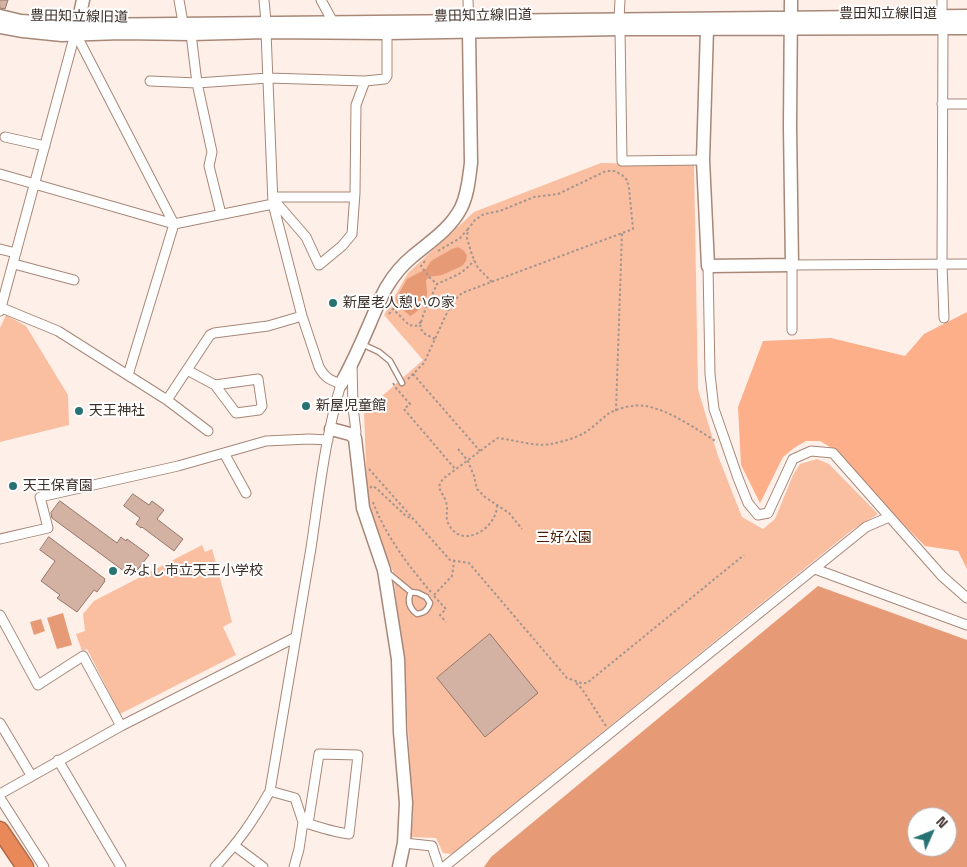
<!DOCTYPE html>
<html>
<head>
<meta charset="utf-8">
<style>
  body { margin:0 }
  #map { position:relative; width:967px; height:867px; overflow:hidden; background:#fef0e9; font-family:"Space Grotesk",sans-serif }
  canvas { display:block }
  .north { position:absolute; left:907px; top:807px; width:50px; height:50px; box-sizing:border-box; background:#fff; border:1px solid #b1aca9; border-radius:50%; rotate:46deg; font-size:14px; font-weight:700; line-height:20px; text-align:center; color:#3c2f28 }
  .north::after { content:''; display:block; margin:auto; width:18px; height:22px; background:#277273; clip-path:polygon(50% 0,100% 100%,50% 72%,0 100%) }
</style>
</head>
<body>
<div id="map">
<canvas width="967" height="867"></canvas>
<div class="north">N</div>
</div>
<script>
const g = document.querySelector('canvas').getContext('2d');
g.lineJoin = 'round';
function fillPath(path, color) { g.fillStyle = color; g.fill(path, 'evenodd'); }
function trace(path, color, width, dash) { g.strokeStyle = color; g.lineWidth = width; g.lineCap = dash ? 'butt' : 'round'; g.setLineDash(dash || []); g.stroke(path); }
function drawText(font, color, halo, rows, align = 'center') {
  g.font = font + ' "Space Grotesk","Noto Sans JP",sans-serif'; g.lineWidth = 4; g.setLineDash([]); g.textBaseline = 'middle'; g.strokeStyle = halo; g.fillStyle = color; for (const [text, x, y, turn = 0] of rows) {
    g.save(); g.translate(x, y); g.rotate((+turn || 0) * Math.PI / 180); g.textAlign = isNaN(turn) ? turn : align; if (halo) g.strokeText(text, 0, 0); g.fillText(text, 0, 0); g.restore();
  }
}
fillPath(new Path2D(`
  M601,163L694,165L698,389L718,456L742,517L763,529L775,519L793,475L800,464L817,459L829,464L878,514L852,530L452,854L443,853L436,838L411,837L413,814L405,679L393,571L368,515L364,412L423,360L384,315L408,273L474,212Z
  M6,315L26,326L68,395L69,425L0,442V328Z
  M202,545L205,552L212,549L232,622L223,627L236,655L120,714L87,649L82,651L76,634L85,631L83,614L94,601Z`), '#fabea1');
fillPath(new Path2D(`
  M967,312V569L958,551L925,546L882,503L835,450L820,441H806L794,448L783,457L760,503L741,465L738,407L763,341L831,338L905,356L924,334Z`), '#fdaf8a');
fillPath(new Path2D(`
  M458,247L463,250L467,255L466,261L462,266L442,275L429,277L426,280C426,284 427,289 427,293C427,302 417,313 410,316L399,306L396,299L407,279L426,269L431,261L452,249Z
  M818,586L967,640V867H484L491,857ZM917,817H947V847H917Z
  M63,613L72,645L57,649L47,618Z
  M41,619L45,631L34,635L30,622Z`), '#e69a76');
const building = new Path2D(`
  M0,0H8L5,9L0,8Z
  M133,494L149,505L152,501L164,510L157,519L183,539L174,551L142,527L141,528L136,524L140,518L124,506Z
  M60,501L117,543L121,537L126,541L127,539L149,555L132,577L52,518L51,513Z
  M49,537L105,579L104,581H105L97,592L94,590L77,612L57,598L60,595L41,581L55,561L40,550Z
  M490,634L538,693L485,737L437,678Z`);
fillPath(building, '#d3b2a3');
trace(building, '#957667', 1);
const lane = new Path2D(`
  M362,344L379,352L390,361L402,383
  M388,573L411,592L418,593L426,597L430,603C427,611 424,613 417,614C409,608 407,601 411,592`);
const street = new Path2D(`
  M179,0L182,17V23
  M264,0L266,22
  M321,0L333,22
  M468,0L469,25
  M942,0V16
  M619,19L620,0
  M943,28L942,264L944,318
  M620,29L622,161L703,160
  M75,34L80,42L174,224L128,375
  M191,34L197,83L212,152L209,166L221,214
  M150,81L197,83L268,78L365,81
  M942,104H967
  M5,137L45,146
  M0,174L174,224L273,204
  M273,197H354
  M274,200L306,237L319,265L342,246L352,234L355,193L356,105L365,81L385,79L387,76V33
  M0,249L16,253
  M14,264L74,280
  M708,266L710,374L714,409L738,478L748,503L758,515L768,513L793,459L811,451L833,453L942,576L967,598
  M2,308L58,331L167,400L208,431
  M0,311L75,34
  M792,330V265L967,264
  M352,364L353,407L356,432L355,438
  M187,370L215,385L236,413L259,410L262,406L258,379L215,385
  M167,400L210,335L214,333L268,326L302,316
  M224,453L246,493
  M0,539L48,528L40,497L178,466L266,441L309,439L328,440
  M815,569L967,625
  M0,615L38,685L83,656L121,726
  M0,723L31,775
  M58,760L121,867
  M270,791L295,798L303,822L299,849L294,867
  M0,794L121,726L296,637
  M0,798L44,867
  M303,822C318,827 333,832 349,834L358,755L319,754L308,824
  M404,843L432,846L439,867
  M235,846L263,867
  M215,867C238,843 253,821 270,791C284,710 298,629 311,548C319,494 325,438 341,384C330,380 325,378 319,367L302,316L273,204L266,32
  M444,867L866,527L889,517`);
const secondary = new Path2D(`
  M0,16L21,21L78,25L967,16
  M0,27L23,31L62,35L121,33L191,34L266,32L387,33L620,29L967,28
  M707,29L703,160L708,266L792,265L790,127L791,0
  M76,32L83,0
  M341,384C352,364 361,344 370,323C375,311 380,299 386,288C393,276 403,264 413,256C431,241 450,229 461,208C468,194 469,178 471,163L469,32
  M331,429L350,434L355,438L363,508L384,570L398,659L400,732L406,803L404,843L399,867`);
const highway = new Path2D(`
  M0,830L25,867`);
trace(lane, '#a78778', 7);
trace(street, '#a78778', 11);
trace(secondary, '#a78778', 15);
trace(highway, '#ac6a48', 19);
trace(new Path2D(`
  M438,251L460,238L468,229
  M425,261L421,266L429,277L437,284
  M389,314L393,309L409,325L416,326L421,322
  M435,339L425,334L420,328C422,313 431,298 437,284C452,277 464,274 474,260
  M413,374L480,451
  M408,379L424,363L445,317L452,303L462,293L633,229L629,188L627,180L622,175L615,171H606L558,194L534,197L500,211L484,214L475,220L468,229L467,238L472,255L478,268L492,282
  M393,383L396,388L410,404L404,409L456,470
  M616,411L622,233
  M458,449L468,461L474,476L477,489L485,497L509,513L522,529
  M369,469L450,560L469,563L567,678L581,683H587L744,555
  M370,488L372,486L376,488L406,516L413,519
  M373,502C384,533 409,567 431,592
  M497,505C497,528 463,550 449,525C444,516 449,510 446,502C443,491 434,489 444,478L492,442L498,438C516,440 534,447 551,444C561,442 576,438 584,433C593,428 600,420 608,414C618,408 634,404 645,406C670,410 696,429 717,442
  M434,595L452,576L454,561
  M434,596L446,609L440,615L446,622
  M576,683L582,689L606,726`), '#a3968f', 2, [2.5, 2.5]);
trace(lane, '#fff', 4.5);
trace(street, '#fff', 9);
trace(secondary, '#fff', 12);
trace(highway, '#e98959', 16);
for (const [x, y, r, color] of [
  [333,303,5,"#277273"],
  [306,406,5,"#277273"],
  [79,411,5,"#277273"],
  [13,486,5,"#277273"],
  [113,571,5,"#277273"]
]) { const dot = new Path2D(); dot.arc(x, y, r, 0, 2 * Math.PI); g.fillStyle = color; g.fill(dot); trace(dot, '#fff', 2); }
drawText('14px', '#3c2f28', '#fff', [
  ["豊田知立線旧道",888,14],
  ["豊田知立線旧道",483,16,-1],
  ["豊田知立線旧道",79,17,1]
]);
drawText('14px', '#3c2f28', '#fff', [
  ["新屋老人憩いの家",343,303],
  ["新屋児童館",316,406],
  ["天王神社",89,411],
  ["天王保育園",23,486],
  ["みよし市立天王小学校",123,571]
], 'left');
drawText('14px', '#481a00', '#fff', [
  ["三好公園",564,538]
]);
</script>
</body>
</html>
